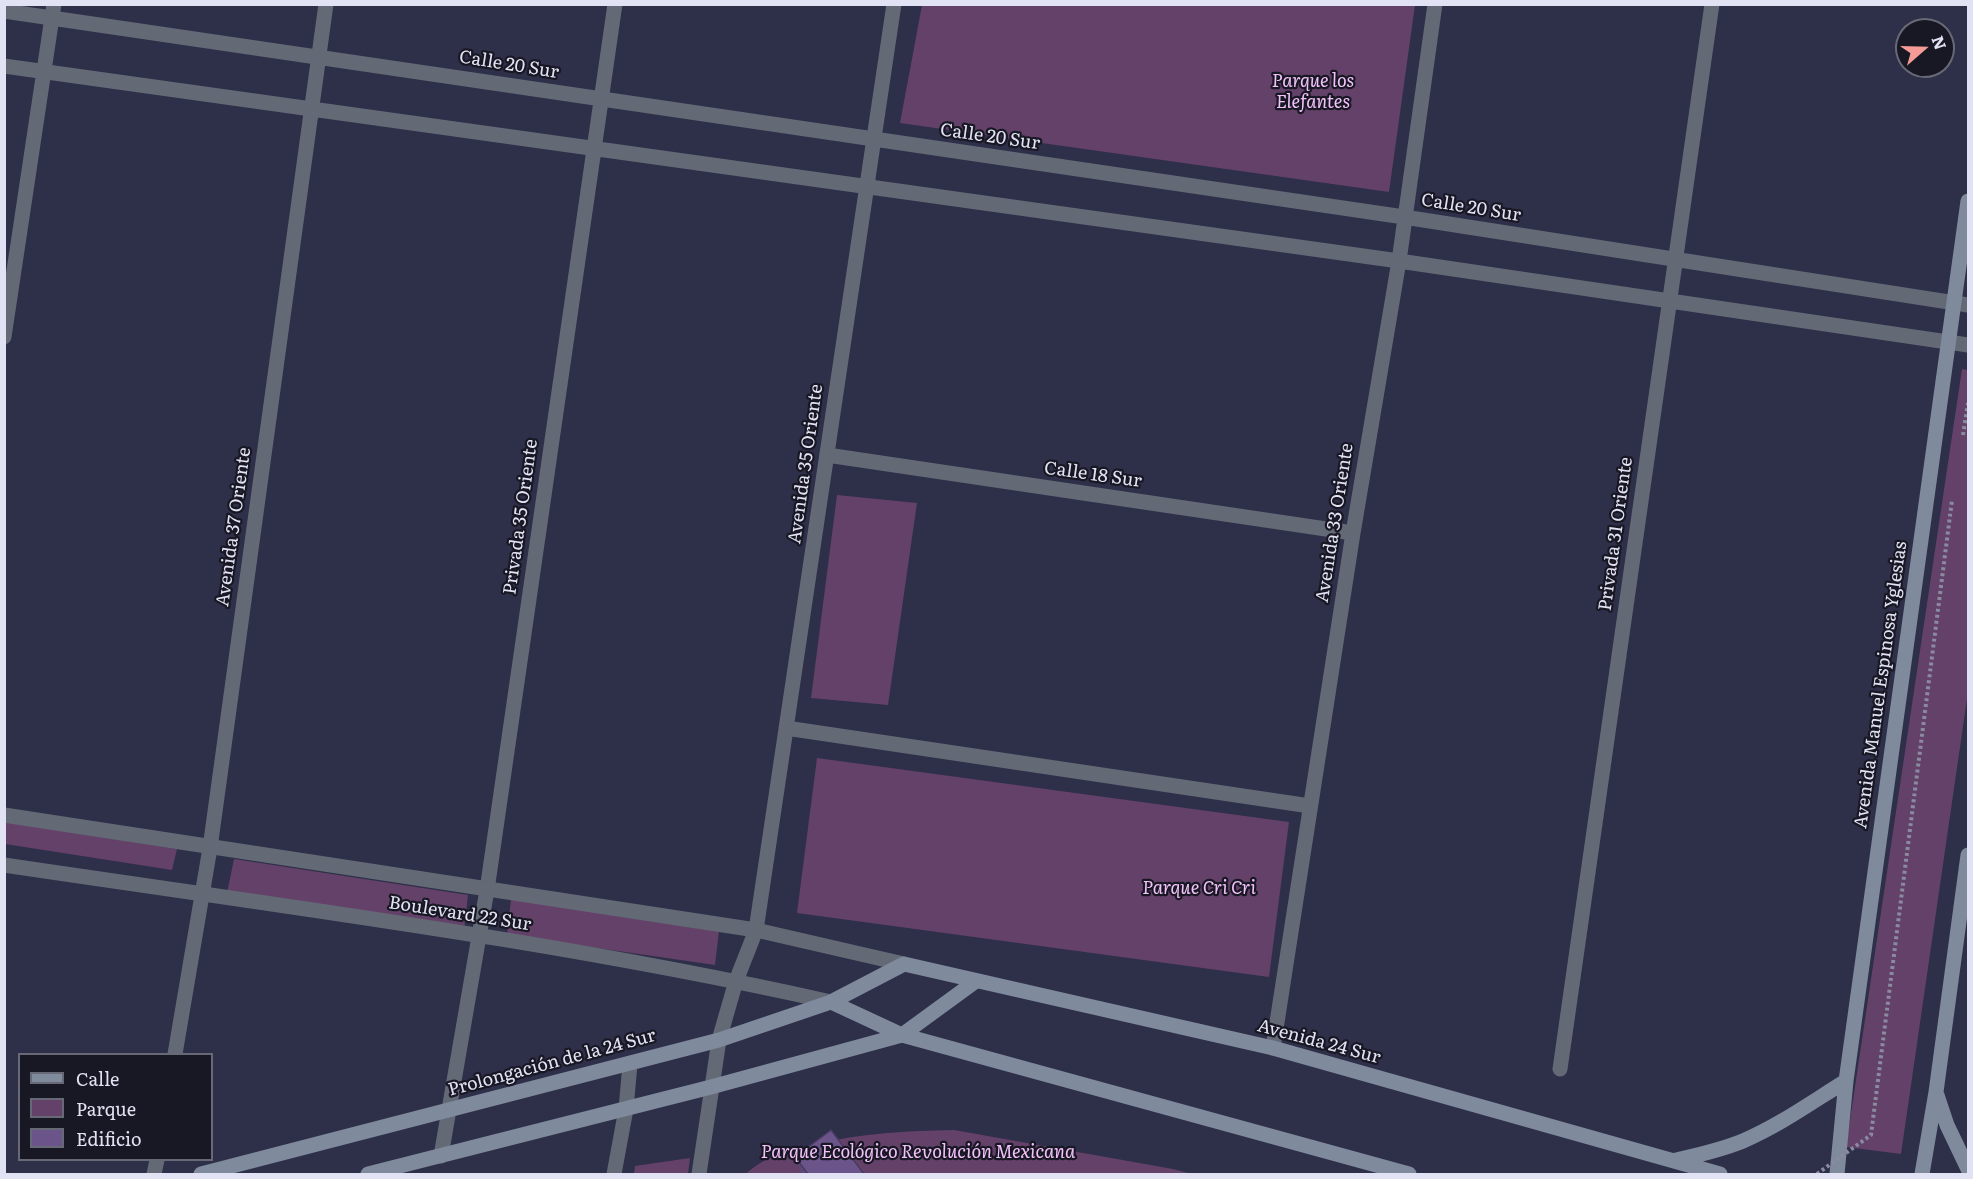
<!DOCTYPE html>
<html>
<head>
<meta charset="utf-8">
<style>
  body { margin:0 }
  #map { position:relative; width:1973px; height:1179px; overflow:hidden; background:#2e2f49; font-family:Literata,serif }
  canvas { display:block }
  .frame { position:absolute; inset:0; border:6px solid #e1e2f3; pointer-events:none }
  .legend { position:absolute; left:18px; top:1053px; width:195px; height:108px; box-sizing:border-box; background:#181824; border:2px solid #686977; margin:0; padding:8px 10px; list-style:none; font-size:18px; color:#e1e2f3 }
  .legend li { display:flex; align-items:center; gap:12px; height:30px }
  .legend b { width:30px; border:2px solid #686977 }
  .north { position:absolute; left:1895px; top:18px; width:60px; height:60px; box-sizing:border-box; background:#181824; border:2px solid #686977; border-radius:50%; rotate:70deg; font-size:16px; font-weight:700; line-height:24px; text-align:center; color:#e1e2f3 }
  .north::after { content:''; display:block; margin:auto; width:21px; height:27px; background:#f59b97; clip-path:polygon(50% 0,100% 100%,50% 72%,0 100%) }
</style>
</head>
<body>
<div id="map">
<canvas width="1973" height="1179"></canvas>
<div class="frame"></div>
<ul class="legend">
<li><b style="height:8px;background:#7f8a9d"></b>Calle</li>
<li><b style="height:16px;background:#644169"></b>Parque</li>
<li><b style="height:16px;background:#6a548a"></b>Edificio</li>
</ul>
<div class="north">N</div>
</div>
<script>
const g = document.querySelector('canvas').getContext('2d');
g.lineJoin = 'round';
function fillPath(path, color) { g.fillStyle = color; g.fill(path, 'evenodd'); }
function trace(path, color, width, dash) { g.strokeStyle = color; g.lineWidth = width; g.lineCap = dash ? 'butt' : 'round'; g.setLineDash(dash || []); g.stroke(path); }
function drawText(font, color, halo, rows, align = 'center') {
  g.font = font + ' Literata,serif'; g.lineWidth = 4.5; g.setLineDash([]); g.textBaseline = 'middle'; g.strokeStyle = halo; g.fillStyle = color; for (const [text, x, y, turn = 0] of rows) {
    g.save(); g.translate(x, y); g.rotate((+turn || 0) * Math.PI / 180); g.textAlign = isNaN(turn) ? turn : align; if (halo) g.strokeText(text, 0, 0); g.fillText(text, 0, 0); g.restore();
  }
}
fillPath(new Path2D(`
  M922,5H1415L1389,192L900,123Z
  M1962,369L1968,370V692L1901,1154L1846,1147Z
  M837,495L917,503L888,705L811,698Z
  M817,758L1289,822L1269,977L797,913Z
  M4,821L177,849L172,870L5,844Z
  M234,859L468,895L464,930L227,893Z
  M511,899L719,931L715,965L507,935Z
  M954,1130L1173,1169L1192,1174H746C766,1155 790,1150 816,1144C864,1133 905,1131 954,1130Z
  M690,1158L688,1174H634L635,1166Z`), '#644169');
trace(new Path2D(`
  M1963,435L1968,403`), '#8a8ba1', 4, [3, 3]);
trace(new Path2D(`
  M4,11L1404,217L1968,305
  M4,66L1399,261L1968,345
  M4,337L54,4
  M827,455L1353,533
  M786,728L1310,806
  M756,930L894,4
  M1273,1048L1353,533L1399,261L1435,4
  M175,1054L210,848L326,4
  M1560,1069L1712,4
  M441,1156L487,890L615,4
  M154,1174L157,1160`), '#636a76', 15);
trace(new Path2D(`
  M4,815L756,930L904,964
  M4,865C280,906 559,941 831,1002
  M614,1174L626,1109L630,1064
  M699,1174L719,1040L736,981L756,930`), '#636a76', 15);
trace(new Path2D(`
  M831,1002L902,1035L1409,1174
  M1937,1095L1947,1125L1968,1169
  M1676,1160C1699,1155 1721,1150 1743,1141C1780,1125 1812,1102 1846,1081
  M201,1174L719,1040L831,1002L904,964L1273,1048L1720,1174
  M368,1174L711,1087L902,1035L976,981
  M1837,1174L1846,1081L1968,201
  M1922,1174L1936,1092L1968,855`), '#7f8a9d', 15);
trace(new Path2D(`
  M1817,1174L1871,1135L1952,500`), '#8a8ba1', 4, [3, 3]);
fillPath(new Path2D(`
  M795,1157L864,1174H802L800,1171Z`), '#5b4877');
const building = new Path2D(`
  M831,1130L864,1174H808L795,1157Z`);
fillPath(building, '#6a548a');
trace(building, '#4a3b61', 1.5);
drawText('18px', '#e1e2f3', '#181824', [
  ["Calle 20 Sur",509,65,9],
  ["Calle 20 Sur",990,137,8],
  ["Calle 20 Sur",1471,208,9],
  ["Avenida 35 Oriente",806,464,-82],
  ["Calle 18 Sur",1093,475,8],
  ["Privada 35 Oriente",521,517,-82],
  ["Avenida 33 Oriente",1335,523,-81],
  ["Avenida 37 Oriente",234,527,-82],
  ["Privada 31 Oriente",1616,534,-82],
  ["Avenida Manuel Espinosa Yglesias",1881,685,-82],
  ["Boulevard 22 Sur",460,914,9],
  ["Avenida 24 Sur",1319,1042,15],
  ["Prolongación de la 24 Sur",552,1063,-15]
]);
drawText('italic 18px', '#f4c2fb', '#181824', [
  ["Parque los",1313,82],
  ["Elefantes",1313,103],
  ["Parque Cri Cri",1199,889],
  ["Parque Ecológico Revolución Mexicana",918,1153]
]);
</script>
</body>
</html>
